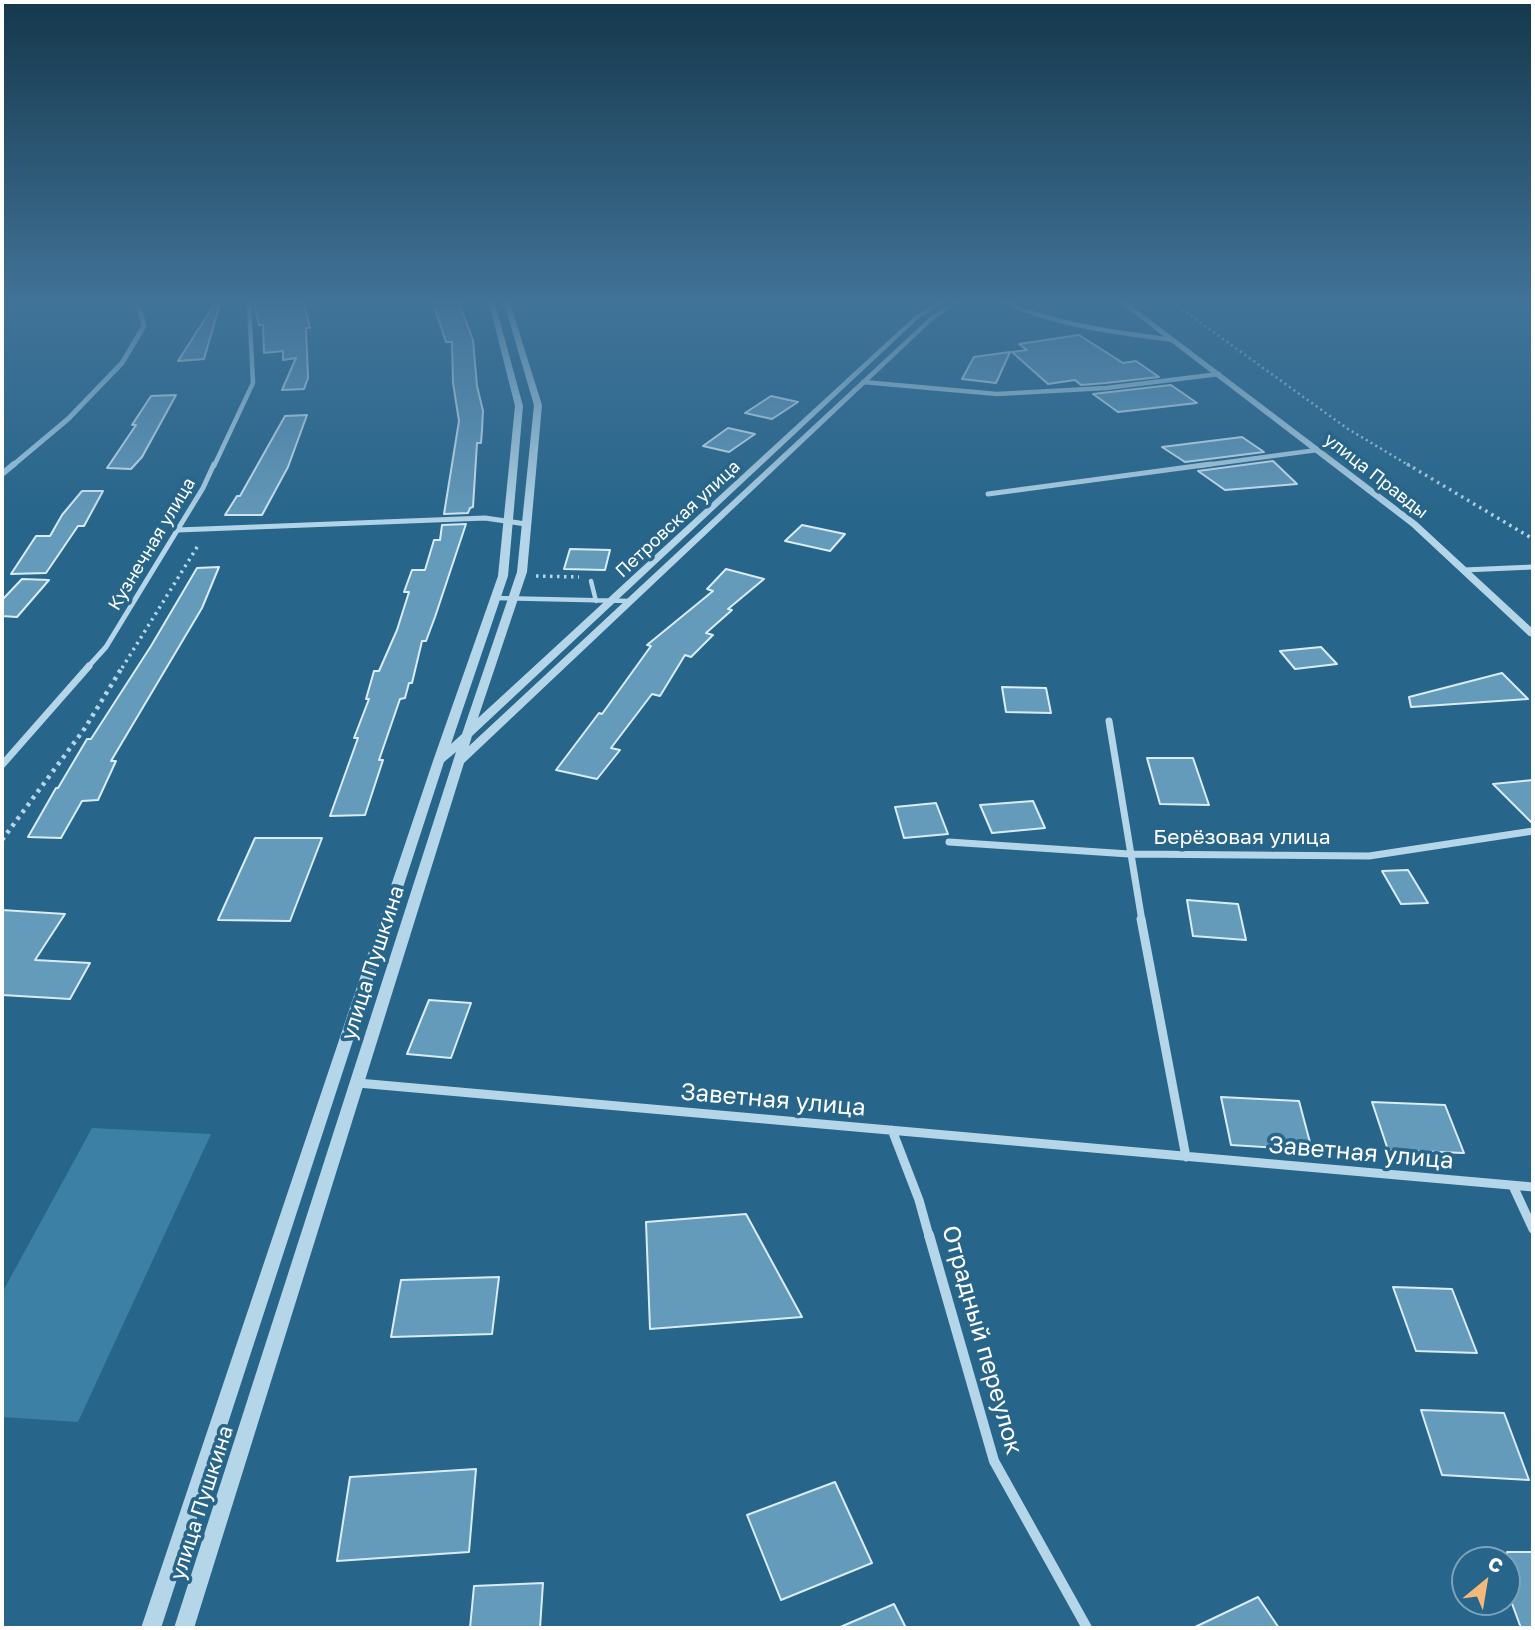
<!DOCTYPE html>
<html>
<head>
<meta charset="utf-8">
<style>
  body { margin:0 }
  #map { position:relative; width:1535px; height:1630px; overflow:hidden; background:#27658a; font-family:"Golos Text",sans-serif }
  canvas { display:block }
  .frame { position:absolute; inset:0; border:4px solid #fff; pointer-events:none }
  .north { position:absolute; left:1451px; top:1546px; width:70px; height:70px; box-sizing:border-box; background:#27658a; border:2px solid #7da3b9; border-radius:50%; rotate:30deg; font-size:19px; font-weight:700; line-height:28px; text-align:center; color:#fff }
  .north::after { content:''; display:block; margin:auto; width:24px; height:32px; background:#f2b97a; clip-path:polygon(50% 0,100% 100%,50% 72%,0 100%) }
</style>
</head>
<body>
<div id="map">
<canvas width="1535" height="1630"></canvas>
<div class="frame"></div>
<div class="north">С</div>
</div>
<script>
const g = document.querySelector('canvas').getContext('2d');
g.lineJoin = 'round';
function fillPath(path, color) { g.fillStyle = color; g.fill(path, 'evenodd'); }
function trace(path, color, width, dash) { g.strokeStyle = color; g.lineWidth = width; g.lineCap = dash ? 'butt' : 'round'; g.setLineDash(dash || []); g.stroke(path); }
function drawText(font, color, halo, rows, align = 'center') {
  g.font = font + ' "Golos Text",sans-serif'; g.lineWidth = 7; g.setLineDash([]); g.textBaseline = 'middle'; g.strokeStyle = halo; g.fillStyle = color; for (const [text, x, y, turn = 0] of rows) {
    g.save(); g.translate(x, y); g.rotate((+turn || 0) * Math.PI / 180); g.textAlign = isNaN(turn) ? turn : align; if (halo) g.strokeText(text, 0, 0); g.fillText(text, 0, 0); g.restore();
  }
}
fillPath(new Path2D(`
  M92,1128L211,1134L78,1422L2,1417V1293Z`), '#3c80a6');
trace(new Path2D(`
  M12,466L68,419L122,363L144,326L138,303`), '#a9d3ea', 5);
trace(new Path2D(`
  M2,474L14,464`), '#a9d3ea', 6);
const building = new Path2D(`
  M254,303H304L310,328H306L308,378L304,389L282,390L296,358L283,360V351L264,353L263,325H259Z
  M433,303H459L473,340L477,386L483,411L482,430L481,443H477L473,507L470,508L468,513L444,514L459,421L453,383L452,342H446Z
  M214,305L219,307L204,359L178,361Z
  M1079,335L1123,363L1136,361L1159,377L1106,383L1081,385L1075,380L1048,384L1012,352L1027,350L1019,344Z
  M1010,352L996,383L962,379L974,357Z
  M1171,385L1197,403L1118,412L1093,394Z
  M176,395L142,457L131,469L107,468L136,425H132L151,396Z
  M771,396L798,402L772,419L745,413Z
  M307,415L288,467L262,515H225L237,496H240L285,416Z
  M728,428L755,434L729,452L703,446Z
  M1242,437L1264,452L1185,462L1162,447Z
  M1273,461L1297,484L1225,490L1198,471Z
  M82,491H103L84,526H78L46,573L11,574L36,536H50L62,515Z
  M466,524L435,617L426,641H422L412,683H409L405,698L400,699L379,760H383L365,815L330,816L358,738H354L369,699H366L374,671H379L397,630L409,592H404L412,570H425L434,540H440L442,525Z
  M802,525L845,534L830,551L785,541Z
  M570,549L610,550L605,570L564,569Z
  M219,567L202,608L111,761H116L98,800L82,801L61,838L28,837L56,788H58L87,739H91L151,646L197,568Z
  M726,569L764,579L728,609L732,610L706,633L713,635L691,657L685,655L660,696L652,694L611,748L620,750L597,779L556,770L599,713L602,714L651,646L647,645L713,591L707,589Z
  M22,579L49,580L17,617L2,616V600Z
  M1321,647L1337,664L1295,669L1280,651Z
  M1502,673L1528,699L1411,707L1409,697Z
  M1002,687L1046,688L1051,713L1006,712Z
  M1147,758H1193L1209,805L1160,804Z
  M1533,780V824L1493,784Z
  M1033,801L1045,828L992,833L980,805Z
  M936,803L948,834L904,838L895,807Z
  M255,838H322L290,921L218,920Z
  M1408,870L1428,903L1401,904L1382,871Z
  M1187,900L1238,904L1246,940L1193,936Z
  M2,910L65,914L35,960L90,963L70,999L2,995Z
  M429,1000L471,1003L451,1058L407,1054Z
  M1221,1097L1299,1101L1312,1150L1231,1145Z
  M1372,1102L1445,1105L1464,1153L1388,1150Z
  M746,1214L802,1317L650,1329L646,1222Z
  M499,1277L492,1334L391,1337L401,1280Z
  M1393,1287L1452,1289L1477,1353L1416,1351Z
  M1421,1410L1504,1413L1529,1480L1442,1475Z
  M476,1469L469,1552L337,1561L350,1477Z
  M835,1482L872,1563L781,1600L747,1515Z
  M1507,1552H1533V1628H1521L1507,1590Z
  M543,1583L540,1628H470L474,1586Z
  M1258,1597L1279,1628H1193Z
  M894,1604L906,1628H838Z`);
fillPath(building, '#649aba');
trace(building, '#d9ecf7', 2);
trace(new Path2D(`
  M1173,303L1348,429L1410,466`), '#b5d6e9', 2.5, [2, 3.5]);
trace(new Path2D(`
  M1407,464L1533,539
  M536,576L579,577
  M122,668L199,544`), '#b5d6e9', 3.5, [2.5, 4.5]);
trace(new Path2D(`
  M2,840L85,728L123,666`), '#b5d6e9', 4.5, [3.5, 5]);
trace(new Path2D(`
  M591,581L596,601
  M495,598L629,601`), '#b5d6e9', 4.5);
trace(new Path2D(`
  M1006,303C1060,326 1115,332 1173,340
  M863,382L997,394L1106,388L1219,374
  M214,466L253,383L249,303
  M1198,466L1317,450`), '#b5d6e9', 4.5);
trace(new Path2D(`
  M988,494L1211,464
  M178,530L485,518L526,524
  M1464,570L1533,567
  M87,668L106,647L203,488L214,464`), '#b5d6e9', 5);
trace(new Path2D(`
  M1109,721L1142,921
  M2,765L89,666
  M949,842L1129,854L1369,856L1533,831`), '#b5d6e9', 7);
trace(new Path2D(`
  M1141,919L1186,1157
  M358,1083L1533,1187
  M892,1130L919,1200L929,1236
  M1513,1186L1533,1229`), '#b5d6e9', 9);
trace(new Path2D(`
  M929,1235L994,1461L1087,1628`), '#b5d6e9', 10);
fillPath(new Path2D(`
  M489,303H495L523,406L508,576L451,744L462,734L517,572L534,405L504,303H510L542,405L527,572L478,718L915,316L936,303H944L919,318L472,736L469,746L929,318L950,303H958L933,320L464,763L194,1628H174L456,752L444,762L161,1628H141L433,761L498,576L515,406Z
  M1120,303H1128L1417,522L1533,629V637L1529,636L1411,526Z`), '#b5d6e9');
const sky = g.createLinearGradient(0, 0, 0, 531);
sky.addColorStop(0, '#15384c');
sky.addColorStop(0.57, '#417398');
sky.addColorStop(1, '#41739800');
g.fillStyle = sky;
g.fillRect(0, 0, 1535, 531);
drawText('18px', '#fff', '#27658a', [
  ["улица Правды",1376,476,38],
  ["Петровская улица",678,519,-43],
  ["Кузнечная улица",152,544,-59]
]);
drawText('21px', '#fff', '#27658a', [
  ["Берёзовая улица",1242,837],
  ["улица Пушкина",373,963,-72],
  ["улица Пушкина",202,1503,-72]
]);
drawText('24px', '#fff', '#27658a', [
  ["Заветная улица",773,1100,5],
  ["Заветная улица",1361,1153,5],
  ["Отрадный переулок",982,1340,74]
]);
</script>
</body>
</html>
